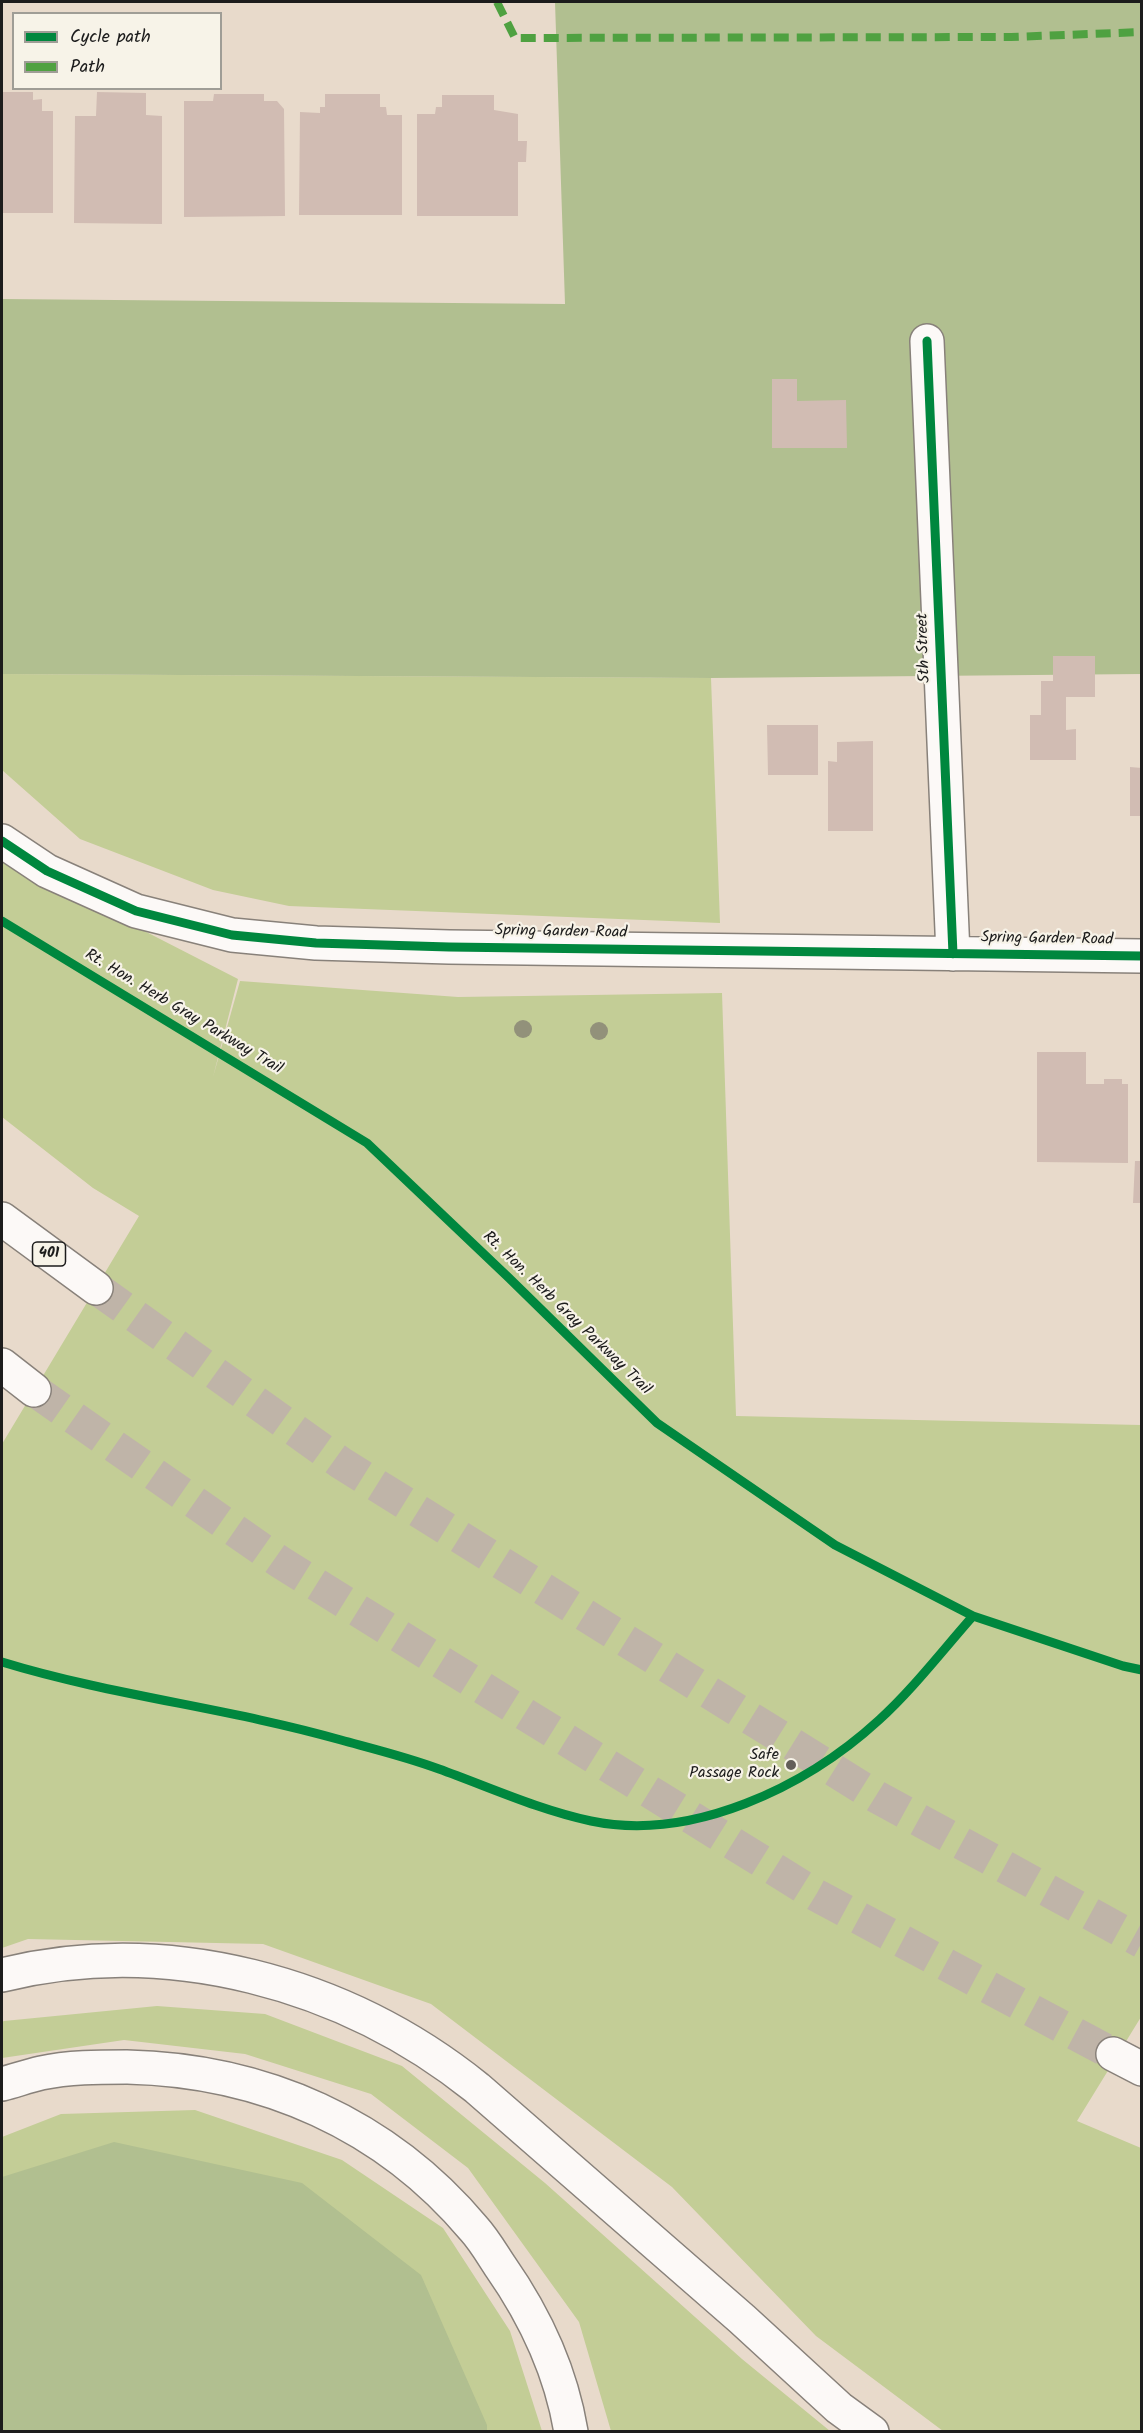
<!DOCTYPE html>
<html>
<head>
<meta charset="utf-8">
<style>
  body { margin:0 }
  #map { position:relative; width:1143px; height:2433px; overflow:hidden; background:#e8dacb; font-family:Kalam,sans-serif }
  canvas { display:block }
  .frame { position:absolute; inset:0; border:3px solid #1c1c1c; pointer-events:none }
  .legend { position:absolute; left:12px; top:12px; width:210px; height:78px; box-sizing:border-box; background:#f7f3e8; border:2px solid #9f9d96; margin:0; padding:8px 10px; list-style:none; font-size:18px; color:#1c1c1c }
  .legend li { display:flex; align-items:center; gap:12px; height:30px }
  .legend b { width:30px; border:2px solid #9f9d96 }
</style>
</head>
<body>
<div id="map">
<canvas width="1143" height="2433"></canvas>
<div class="frame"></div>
<ul class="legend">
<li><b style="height:8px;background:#00873e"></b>Cycle path</li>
<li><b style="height:8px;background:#4fa141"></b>Path</li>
</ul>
</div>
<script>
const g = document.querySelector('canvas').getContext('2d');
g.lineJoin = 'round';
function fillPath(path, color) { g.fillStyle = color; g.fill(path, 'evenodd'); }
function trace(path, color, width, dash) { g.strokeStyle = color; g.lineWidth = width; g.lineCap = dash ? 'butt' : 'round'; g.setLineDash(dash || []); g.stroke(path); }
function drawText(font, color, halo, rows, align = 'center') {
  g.font = font + ' Kalam,sans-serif'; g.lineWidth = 4.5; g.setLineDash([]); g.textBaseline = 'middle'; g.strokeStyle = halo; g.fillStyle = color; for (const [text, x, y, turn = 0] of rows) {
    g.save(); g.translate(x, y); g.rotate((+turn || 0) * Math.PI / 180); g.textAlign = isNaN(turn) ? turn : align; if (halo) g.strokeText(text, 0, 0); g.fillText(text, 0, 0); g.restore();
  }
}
fillPath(new Path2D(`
  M2,674L711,678L720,923L289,906L213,890L80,839L2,770Z
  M2,858L238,979L213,1077L240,981L458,997L722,993L736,1416L1141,1425V2017L1077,2121L1141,2148V2431H943L816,2336L672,2187L431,2004L263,1944L28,1939L2,1948V1444L139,1216L93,1188L2,1117Z
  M157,2006L265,2014L402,2066L545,2183L742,2359L830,2431H611L579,2322L468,2168L371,2094L245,2054L124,2040L2,2058V2022L4,2021Z
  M195,2110L342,2160L443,2228L510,2331L542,2431L2,2432V2137L61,2114Z`), '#c3cd96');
fillPath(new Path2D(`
  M555,2H1141V674L711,678L2,674V299L565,304Z
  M114,2142L302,2183L421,2275L487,2425V2431H2V2177Z`), '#b1bf90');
fillPath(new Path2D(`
  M2,92H33V100L42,99V111H53V213H2Z
  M97,92L146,93V115L162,116V224L74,223L75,116H96Z
  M214,94H264V101H277L284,109L285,216L184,217V101H213Z
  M325,94H380V107H386L387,115H402V215H299L300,112L320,113V107H325Z
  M442,95H494V110L518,114V141H527L526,162H518V216H417V114H435L436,107H442Z
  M772,379H797V401L846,400L847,448H772Z
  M1053,656H1095V697H1066V730L1076,729V760H1030V715H1041V681H1053Z
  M767,725H818V775H768Z
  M873,741V831H828V761L837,762V742Z
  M1130,767L1142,768V816H1130Z
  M1037,1052H1086V1084H1104V1079H1122V1084H1128V1163L1037,1162Z
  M1135,1161H1142V1203H1133Z`), '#d1bcb3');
trace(new Path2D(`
  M96,1288L341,1463L877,1797L1142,1942
  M34,1390L280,1562L816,1895L1113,2054`), '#bfb4a8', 33, [33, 16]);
const minor = new Path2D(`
  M927,341L953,954
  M2,841L47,871L136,911L232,935L316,943L449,947L1142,956`);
const motorway = new Path2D(`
  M2,1219L96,1288
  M2,1365L34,1390
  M2,1975C167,1934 345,1982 477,2088L742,2319L839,2408L872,2432
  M1113,2054L1142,2069
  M2,2084C14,2081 28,2076 41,2073C69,2067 98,2067 127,2067C263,2070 386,2124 474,2229C484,2240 492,2254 500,2266C535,2316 561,2371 571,2432`);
trace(minor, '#88817a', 36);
trace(motorway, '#88817a', 36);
trace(minor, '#fcf9f7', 33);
trace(motorway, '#fcf9f7', 33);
trace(new Path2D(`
  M497,2L515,38L1011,37L1142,32`), '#4fa141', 8, [15, 8]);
trace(new Path2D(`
  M927,341L953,954
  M2,841L47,871L136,911L232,935L316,943L449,947L1142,956
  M2,921L367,1143L509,1278L657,1423L835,1545L973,1616L1123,1666L1142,1670
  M2,1662C113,1696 229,1708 341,1740C374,1749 407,1757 439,1769C489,1787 539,1810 591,1821C692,1842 806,1787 879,1720C913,1689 942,1651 973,1616`), '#00873e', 9);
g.fillStyle = '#92917a';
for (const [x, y] of [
  [523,1029],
  [599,1031]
]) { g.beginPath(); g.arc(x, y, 9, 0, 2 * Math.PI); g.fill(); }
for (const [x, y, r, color] of [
  [791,1765,6,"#635e59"]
]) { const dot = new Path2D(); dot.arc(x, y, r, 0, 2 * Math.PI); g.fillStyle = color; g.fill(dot); trace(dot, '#f7f3e8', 2); }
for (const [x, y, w] of [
  [49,1254,33]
]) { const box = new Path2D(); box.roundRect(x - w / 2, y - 12, w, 24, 4.5); g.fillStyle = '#f7f3e8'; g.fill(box); trace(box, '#1c1c1c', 1.5); }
drawText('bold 15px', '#1c1c1c', null, [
  ["401",49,1254]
]);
drawText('16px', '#1c1c1c', '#f7f3e8', [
  ["5th Street",925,648,-92],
  ["Spring Garden Road",561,933,1],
  ["Spring Garden Road",1047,940,1],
  ["Rt. Hon. Herb Gray Parkway Trail",183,1013,31],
  ["Rt. Hon. Herb Gray Parkway Trail",566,1314,44]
]);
drawText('16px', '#1c1c1c', '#f7f3e8', [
  ["Safe",779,1756],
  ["Passage Rock",779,1774]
], 'right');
</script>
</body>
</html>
